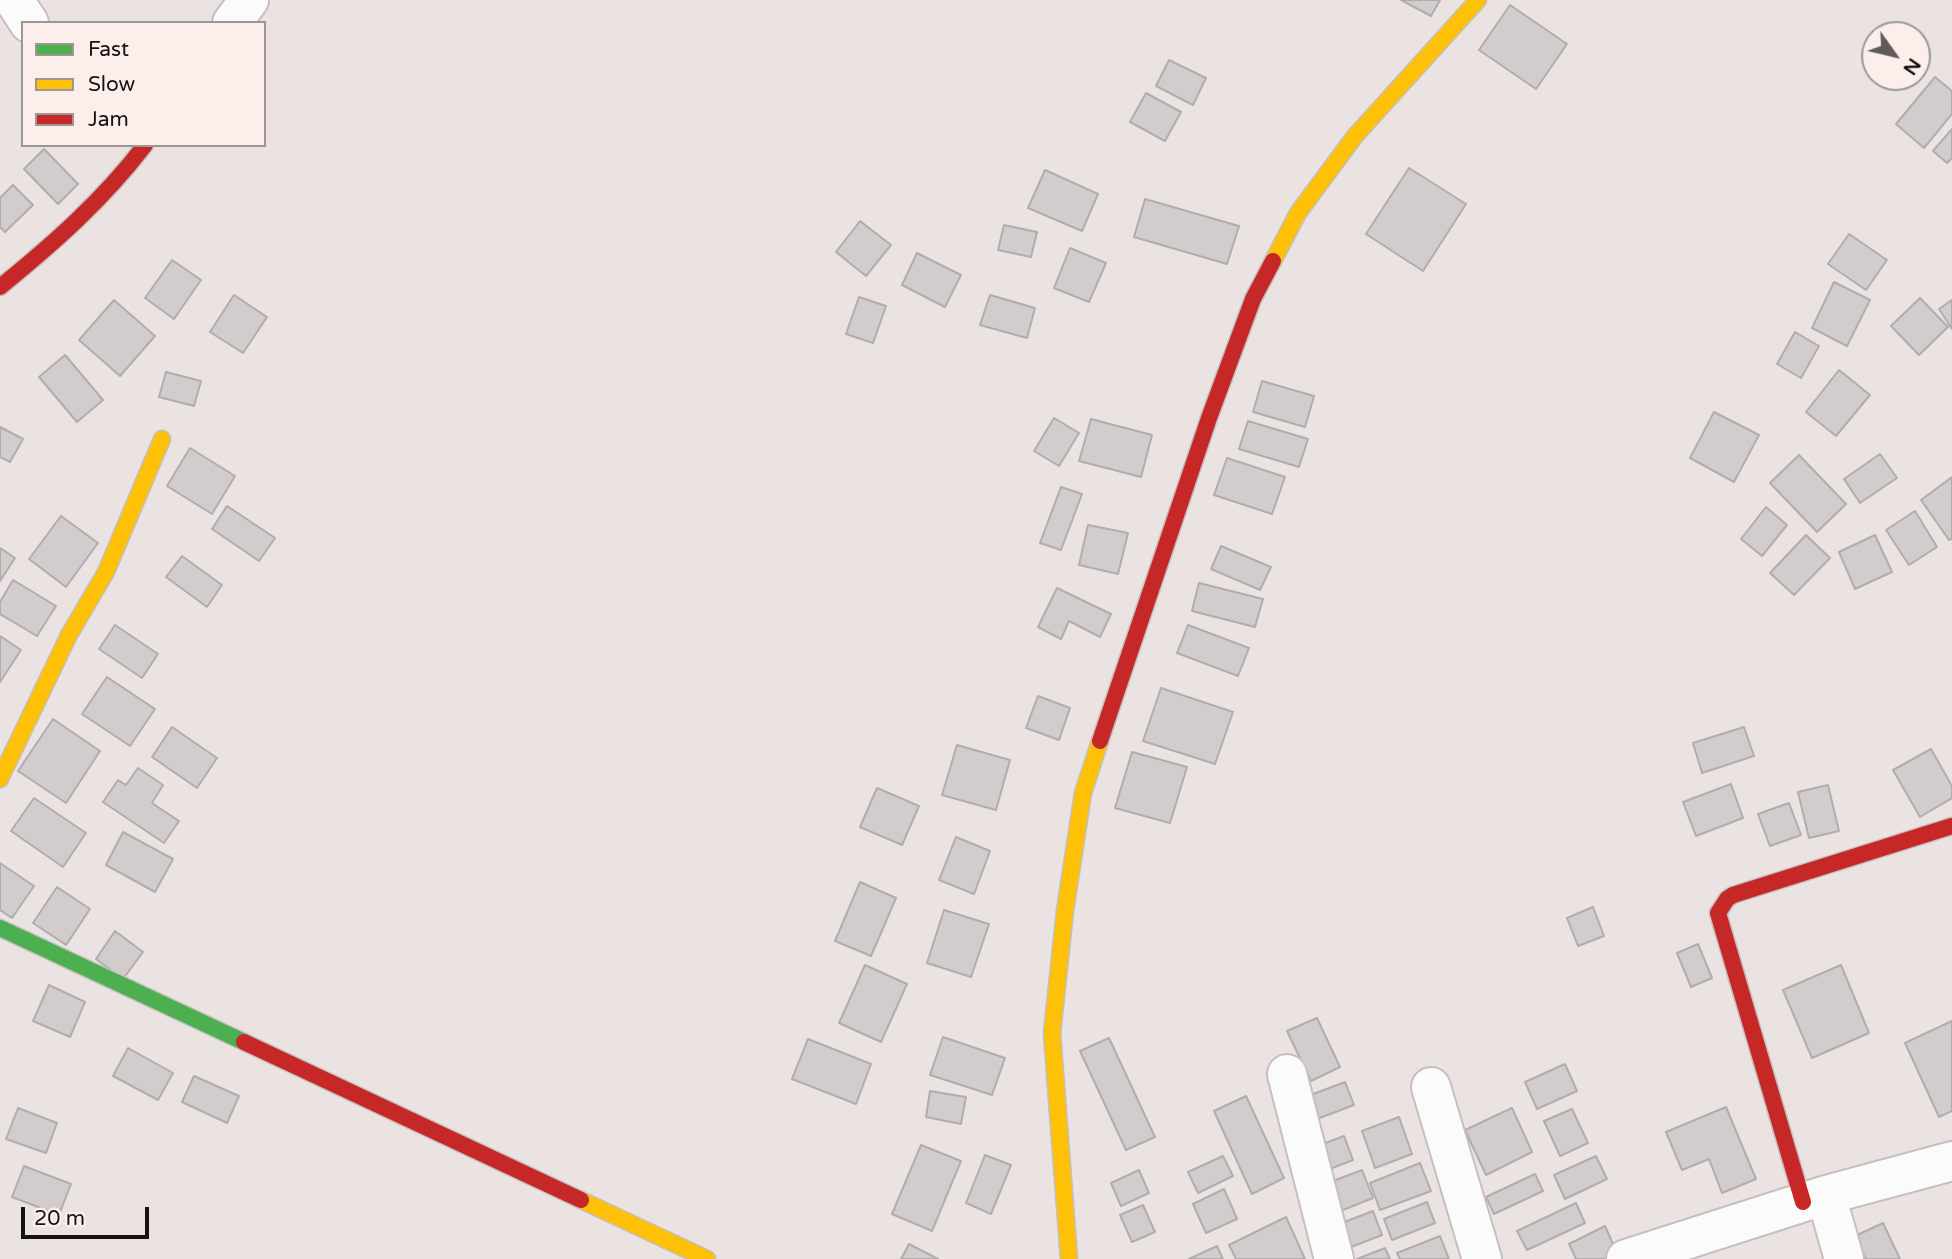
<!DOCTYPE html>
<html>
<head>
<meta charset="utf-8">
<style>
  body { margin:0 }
  #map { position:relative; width:1952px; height:1259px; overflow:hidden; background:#eae3e2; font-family:"Varela Round",sans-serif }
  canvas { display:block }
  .legend { position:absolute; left:21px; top:21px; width:245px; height:126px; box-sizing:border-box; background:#fbeeeb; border:2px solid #9f9694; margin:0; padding:9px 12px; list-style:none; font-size:21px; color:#161211 }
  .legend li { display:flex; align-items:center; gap:14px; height:35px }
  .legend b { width:35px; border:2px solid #9f9694 }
  .north { position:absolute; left:1861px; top:21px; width:70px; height:70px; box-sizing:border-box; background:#fbeeeb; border:2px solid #9f9694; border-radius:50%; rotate:124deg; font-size:19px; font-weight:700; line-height:28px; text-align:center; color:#161211 }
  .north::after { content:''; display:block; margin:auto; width:24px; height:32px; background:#605b5a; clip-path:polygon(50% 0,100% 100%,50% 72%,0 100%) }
  .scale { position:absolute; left:21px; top:1207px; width:128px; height:32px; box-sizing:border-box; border:4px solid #161211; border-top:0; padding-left:9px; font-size:21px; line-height:24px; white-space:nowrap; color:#161211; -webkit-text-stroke:5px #fbeeeb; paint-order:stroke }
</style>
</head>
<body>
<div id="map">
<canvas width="1952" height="1259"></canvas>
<ul class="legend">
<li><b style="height:9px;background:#4caf50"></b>Fast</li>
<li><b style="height:9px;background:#ffc107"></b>Slow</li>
<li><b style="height:9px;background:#c62828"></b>Jam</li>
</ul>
<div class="north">N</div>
<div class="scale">20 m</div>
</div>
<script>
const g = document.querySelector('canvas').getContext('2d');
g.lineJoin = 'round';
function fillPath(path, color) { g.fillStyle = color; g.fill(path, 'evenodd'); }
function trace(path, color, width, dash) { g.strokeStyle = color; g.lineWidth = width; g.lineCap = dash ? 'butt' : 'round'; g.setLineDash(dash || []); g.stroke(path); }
const building = new Path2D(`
  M1401,0H1440L1431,16Z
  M1510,5L1567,44L1536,89L1479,50Z
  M1169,60L1206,78L1193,105L1156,86Z
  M1935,77L1952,91V114L1924,148L1896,124Z
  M1146,93L1181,112L1165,141L1130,122Z
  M1952,129V158L1947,163L1933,151Z
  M44,149L78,184L58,204L24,169Z
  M1409,168L1466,204L1423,271L1366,234Z
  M1045,170L1098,194L1082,231L1028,208Z
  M13,185L33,205L5,232L0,227V198Z
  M1145,199L1239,226L1227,264L1134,237Z
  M860,221L891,245L866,276L836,252Z
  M1004,225L1037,232L1031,257L998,250Z
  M1849,234L1887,260L1866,290L1828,264Z
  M1070,248L1106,263L1089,302L1054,288Z
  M917,253L961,275L945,307L902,285Z
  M172,260L201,280L174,319L145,298Z
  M1834,282L1870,300L1847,346L1812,328Z
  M234,295L267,317L243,353L210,332Z
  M990,295L1035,308L1027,338L980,325Z
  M859,297L886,306L873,343L846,334Z
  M1920,298L1948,327L1919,355L1891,326Z
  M114,300L155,336L120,376L79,340Z
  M1952,300V329L1939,309Z
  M1795,332L1819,346L1801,378L1777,364Z
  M65,355L103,400L77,422L39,377Z
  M1839,370L1870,395L1836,436L1806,412Z
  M166,372L201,381L194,406L159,397Z
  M1262,381L1314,396L1305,427L1253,412Z
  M1714,412L1759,435L1734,482L1690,458Z
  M1054,418L1079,433L1059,466L1034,451Z
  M1091,419L1152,435L1141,477L1079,461Z
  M1248,421L1308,439L1299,467L1239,449Z
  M0,427L23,439L10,462L0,457Z
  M190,448L235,476L212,514L167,486Z
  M1880,454L1897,478L1860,503L1844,479Z
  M1799,455L1846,504L1817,532L1770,483Z
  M1227,458L1285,477L1272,514L1214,495Z
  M1952,477V539L1949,540L1921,500Z
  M1061,487L1082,494L1061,550L1040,543Z
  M227,506L275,538L259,561L212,529Z
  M1766,507L1787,525L1762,556L1741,539Z
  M1915,511L1937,547L1909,565L1886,530Z
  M61,516L98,543L66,587L29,559Z
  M1088,525L1128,533L1118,574L1079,565Z
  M1806,535L1830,558L1794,595L1770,573Z
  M1875,535L1892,572L1855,589L1839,552Z
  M1221,546L1271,567L1260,590L1211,569Z
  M0,548L15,558L0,581Z
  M182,556L222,585L207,607L166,577Z
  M13,580L56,606L37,636L0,614V602Z
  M1199,583L1263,599L1255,627L1192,611Z
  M1057,588L1111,614L1100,637L1069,621L1061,639L1038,627Z
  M115,625L158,654L142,678L99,649Z
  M1188,625L1249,648L1238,676L1177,653Z
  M0,636L21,650L0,682Z
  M107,677L155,709L130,746L82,714Z
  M1161,688L1233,712L1215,764L1143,741Z
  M1038,696L1070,708L1059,740L1026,728Z
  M53,719L100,751L66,803L18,771Z
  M172,727L217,758L197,788L152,757Z
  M1744,727L1754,756L1702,773L1693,743Z
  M957,745L1010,760L996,810L942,795Z
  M1931,749L1952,786V798L1920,817L1893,770Z
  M1132,752L1187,767L1170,823L1115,808Z
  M138,768L163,785L152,803L179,821L164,843L103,802L118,780L126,785Z
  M1731,784L1743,818L1696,836L1683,802Z
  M1828,785L1839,831L1809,838L1798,792Z
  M877,788L919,806L902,845L860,827Z
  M34,798L86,833L63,867L11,831Z
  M1789,803L1801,835L1770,846L1758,814Z
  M123,832L173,859L155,892L106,865Z
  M956,837L990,851L974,894L939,880Z
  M0,863L34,886L12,918L0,910Z
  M860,882L896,898L871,956L835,941Z
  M57,887L90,909L66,945L33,923Z
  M1593,907L1604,936L1578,946L1567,918Z
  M944,910L989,924L971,977L927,963Z
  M115,931L143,952L123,979L96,959Z
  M1698,944L1712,978L1691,987L1677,953Z
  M865,965L907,984L881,1042L839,1023Z
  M1841,965L1869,1033L1812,1058L1783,990Z
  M49,985L85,1002L70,1037L33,1021Z
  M1317,1018L1340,1067L1311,1081L1287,1031Z
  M1952,1021V1111L1939,1117L1905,1043Z
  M943,1037L1005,1058L992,1095L930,1075Z
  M1109,1038L1155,1137L1126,1150L1080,1051Z
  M808,1039L871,1064L856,1104L792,1079Z
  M128,1048L173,1073L158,1100L113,1076Z
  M1565,1064L1577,1091L1537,1109L1525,1082Z
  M194,1076L239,1096L227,1123L182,1102Z
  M1345,1082L1354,1105L1309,1122L1300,1099Z
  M930,1091L966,1097L961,1124L926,1117Z
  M1246,1096L1284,1178L1252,1194L1214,1111Z
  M1726,1107L1756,1179L1722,1193L1709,1159L1682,1170L1666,1132Z
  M18,1108L57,1123L46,1153L6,1139Z
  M1512,1108L1532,1152L1486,1175L1465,1130Z
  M1572,1109L1588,1143L1560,1156L1544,1121Z
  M1399,1117L1412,1154L1375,1168L1362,1131Z
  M1344,1136L1353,1160L1317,1174L1307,1150Z
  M921,1145L961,1161L932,1231L892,1214Z
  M985,1155L1011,1165L991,1214L966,1203Z
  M1223,1156L1233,1176L1198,1193L1188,1172Z
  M1596,1156L1607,1179L1565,1199L1554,1175Z
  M1420,1163L1431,1191L1380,1210L1370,1183Z
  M24,1166L71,1184L59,1215L12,1197Z
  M1139,1170L1149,1193L1121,1206L1111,1183Z
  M1362,1170L1373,1198L1328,1216L1317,1187Z
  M1535,1174L1543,1191L1494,1214L1486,1197Z
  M1224,1189L1237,1219L1206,1233L1193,1204Z
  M1427,1202L1435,1223L1392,1240L1384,1219Z
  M1576,1203L1585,1223L1527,1250L1517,1231Z
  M1143,1205L1155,1232L1132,1242L1120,1215Z
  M1373,1211L1382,1235L1338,1252L1329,1228Z
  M1286,1217L1305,1259H1236L1229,1245Z
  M1883,1223L1900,1259H1866L1855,1236Z
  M1605,1226L1617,1253L1604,1259H1576L1569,1244Z
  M1440,1236L1449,1259H1400L1397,1253Z
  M909,1244L938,1259H901Z
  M1217,1246L1223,1259H1189Z
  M1385,1248L1390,1259H1357Z`);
fillPath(building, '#d2cccd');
trace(building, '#b2adad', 2);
const street = new Path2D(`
  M14,0L29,23
  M232,23L249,0
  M1287,1074L1334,1259
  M1431,1087L1482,1259
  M1826,1195L1844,1259
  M1626,1259L1826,1195L1952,1161`);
const fast = new Path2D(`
  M0,928L244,1042`);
const slow = new Path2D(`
  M1273,261L1298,213L1355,136L1478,0
  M0,779L69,635L106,572L162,439
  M581,1200L707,1259
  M1069,1259L1052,1033L1065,911L1083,793L1100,741`);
const jam = new Path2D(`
  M0,287C53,244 103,200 145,145
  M1100,741L1209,418L1253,299L1273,261
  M244,1042L581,1200
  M1803,1202L1718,913L1727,899L1733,895L1952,826`);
trace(street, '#c5c0bf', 42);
trace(fast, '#c5c0bf', 19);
trace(slow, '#c5c0bf', 19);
trace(jam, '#c5c0bf', 19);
trace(street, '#fcfbfb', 38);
trace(fast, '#4caf50', 16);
trace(slow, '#ffc107', 16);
trace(jam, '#c62828', 16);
</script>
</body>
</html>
